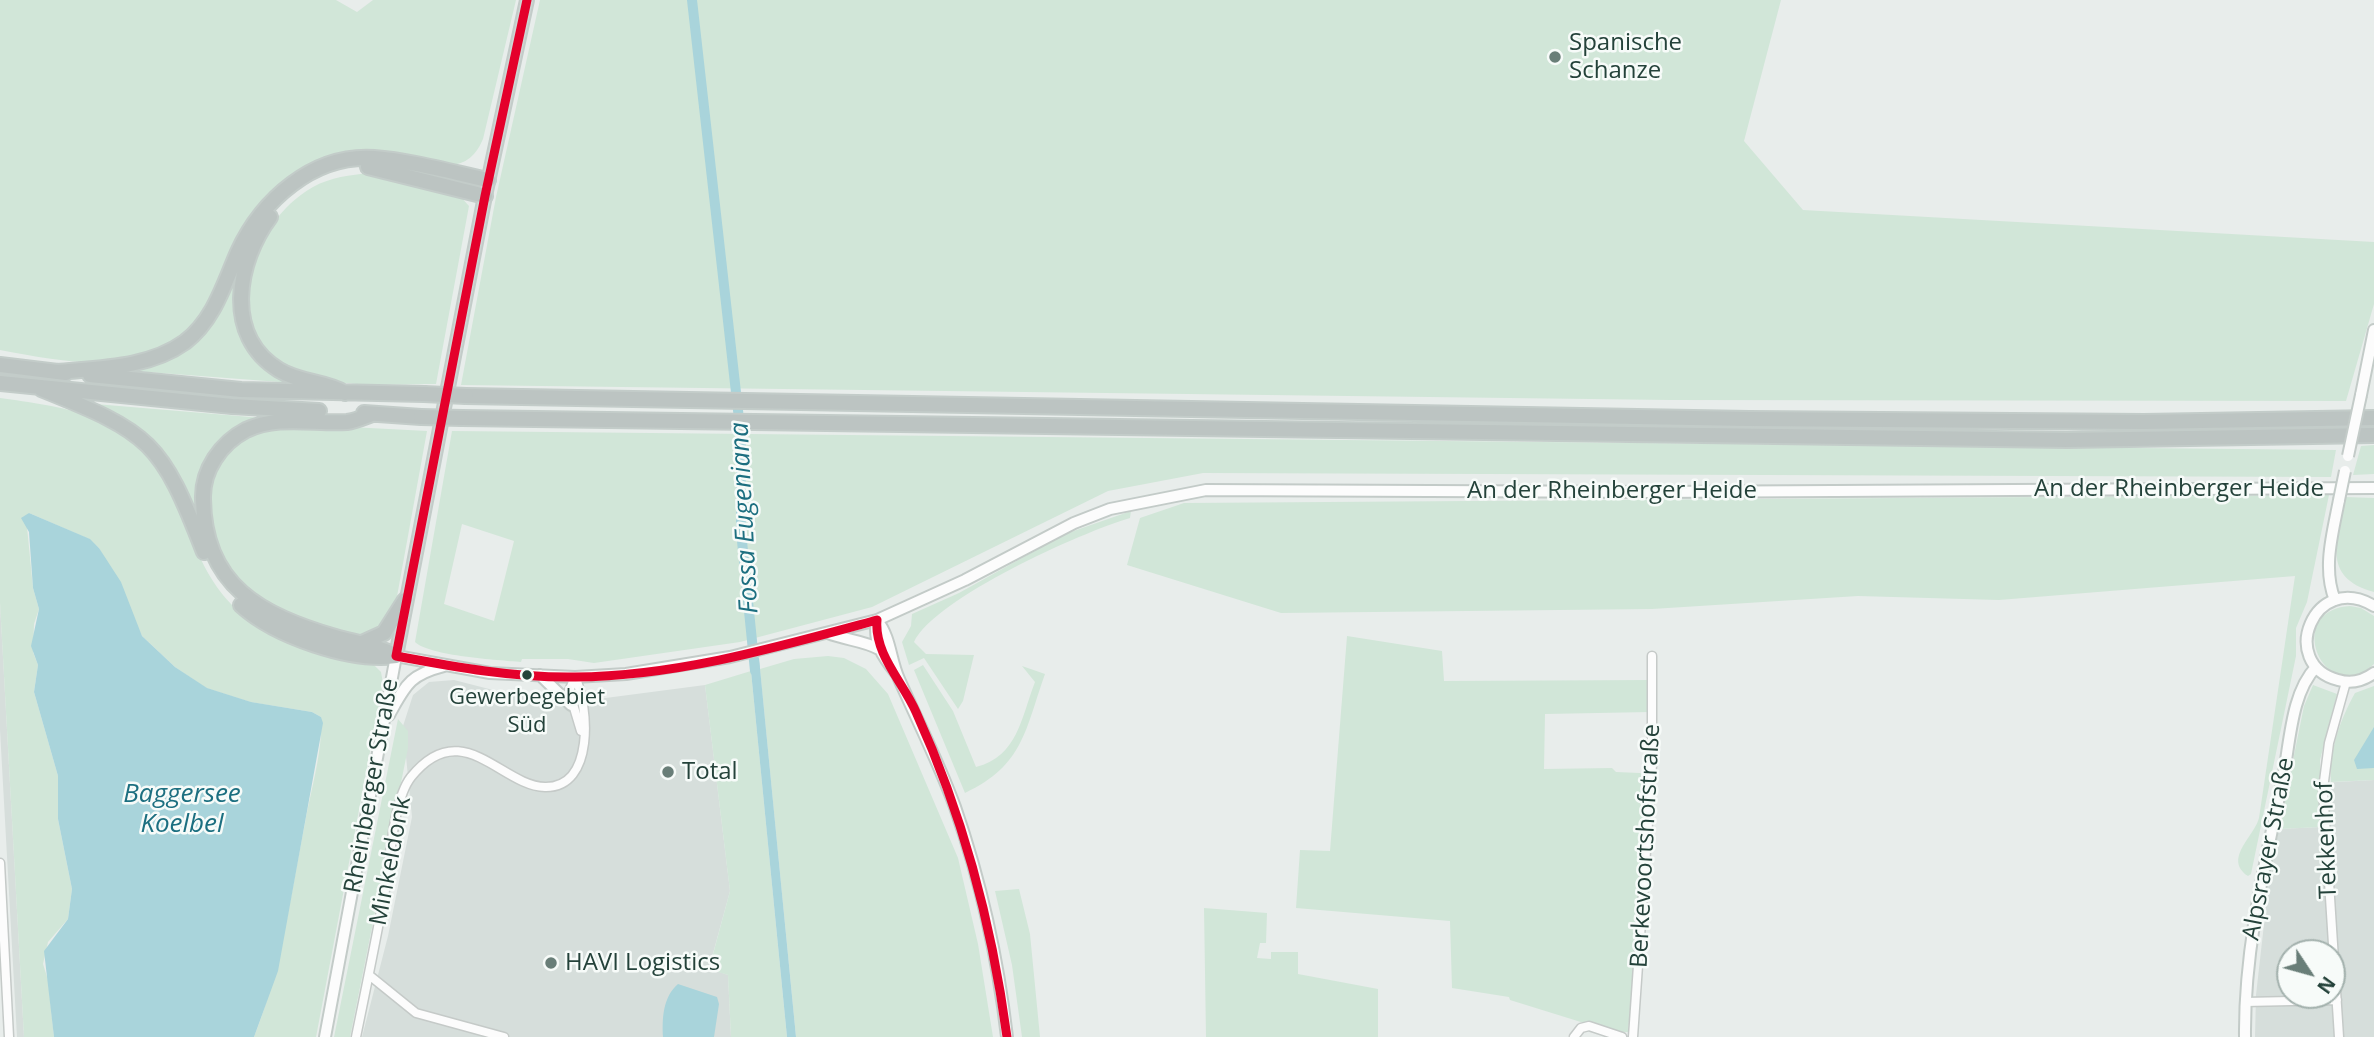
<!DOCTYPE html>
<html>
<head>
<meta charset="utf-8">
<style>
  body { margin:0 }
  #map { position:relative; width:2374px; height:1037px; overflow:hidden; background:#e8edeb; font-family:"Open Sans",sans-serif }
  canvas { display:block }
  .north { position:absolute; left:2276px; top:939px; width:70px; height:70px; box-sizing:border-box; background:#f7fbf9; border:2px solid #a3b1ad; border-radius:50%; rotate:126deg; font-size:19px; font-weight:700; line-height:28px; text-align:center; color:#24423a }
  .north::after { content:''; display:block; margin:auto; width:24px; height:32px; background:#697e78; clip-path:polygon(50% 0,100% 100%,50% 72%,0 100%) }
</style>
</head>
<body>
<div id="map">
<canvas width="2374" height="1037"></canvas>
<div class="north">N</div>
</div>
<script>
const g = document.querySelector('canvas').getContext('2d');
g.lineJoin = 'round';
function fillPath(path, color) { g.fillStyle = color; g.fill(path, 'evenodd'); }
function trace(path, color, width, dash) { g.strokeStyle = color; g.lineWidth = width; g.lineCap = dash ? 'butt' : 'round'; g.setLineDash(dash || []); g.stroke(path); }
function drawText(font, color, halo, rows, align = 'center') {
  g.font = font + ' "Open Sans",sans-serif'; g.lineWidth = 5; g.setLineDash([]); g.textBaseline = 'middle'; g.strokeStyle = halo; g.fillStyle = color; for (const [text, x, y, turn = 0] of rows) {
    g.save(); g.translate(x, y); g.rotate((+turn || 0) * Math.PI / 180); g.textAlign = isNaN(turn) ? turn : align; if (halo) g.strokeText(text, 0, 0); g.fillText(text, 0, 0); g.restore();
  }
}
fillPath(new Path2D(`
  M0,603L24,1037H17L0,730Z
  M454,680L493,690L598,699L705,685L730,891L709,968L728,975L731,1037H362L388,936L412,817L403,726L413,695L429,682Z
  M2374,780V1037H2255L2256,995L2270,871L2279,829L2320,827L2319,783ZM2290,953H2332V995H2290Z`), '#d6dedb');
fillPath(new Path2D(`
  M0,0H336L357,12L373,0H516L483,139C461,191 414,148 375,154C364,155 279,188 270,194C248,210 237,243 227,267C179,380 104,370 0,350Z
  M540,0H1781L1744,141L1803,210L2374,242V304L2346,401L1671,400L461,385L496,197Z
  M370,173L459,195L469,206L436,384C396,384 329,389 292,371C214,331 250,222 313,187C331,177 350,175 370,173Z
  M236,274H238L241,323L293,383L134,371L173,355Z
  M0,398C58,406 132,415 164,472C173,488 178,506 185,522C197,552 209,582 232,605C269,640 326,652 374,665L381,672L383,683L316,1037H254C281,969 291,894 305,823C311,789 323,751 321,717L312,712L250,702L206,688L175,667L142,636L99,548L89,539L29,513L27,527L33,588L39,609L34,624L33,652L38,665L34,692L58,776V819L72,889L68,919L48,942L43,964L48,980L54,1037H24L0,603Z
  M95,404L263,418L216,451L203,531C190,502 179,462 153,443C135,430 107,420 95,404Z
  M312,425L427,431L396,602L390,619L368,637C349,640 329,630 312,623C296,617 276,612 262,602C214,571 182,480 240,442C262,427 287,426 312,425Z
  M452,431L2336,450L2331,477L1203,473L1108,491L872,607L740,642L594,663L568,659H522L521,662C499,660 429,656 415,642ZM462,524L514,541L494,621L444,604Z
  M2374,445V474L2353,475L2361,446Z
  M2329,495L2307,602L2296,628V656L2251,874L2248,876C2223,859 2254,837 2259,818L2295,576L1999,600L1858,596L1652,609L1281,613L1127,565L1140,518L1184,503Z
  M2345,497L2374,498V592C2320,577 2338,540 2345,497Z
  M1131,511L1130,518C1082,532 935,598 914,642L926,654L974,655L963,701L958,709L924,658L909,665L902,642L911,626L912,614L959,593L1065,534Z
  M2350,606L2361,608L2374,616V664C2324,710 2282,610 2350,606Z
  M1347,636L1442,651L1444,681L1650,680V712L1545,714L1544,769L1612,768L1616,772L1640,773L1647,776L1644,851L1628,1032H1613L1510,1000L1509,997L1452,988L1450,921L1296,908L1300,850L1330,851Z
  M828,656L844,658L866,669L888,694L958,858L978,944L993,1037H796L760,669L794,659Z
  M923,665L953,711L976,767C1018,756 1021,718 1035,682L1022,666L1045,674C1025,730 1024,765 965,793L914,670Z
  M751,671L787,1037H731L728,975L709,969L730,891L705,685Z
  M2313,685L2337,694L2320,760V827L2279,829L2304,706Z
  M2374,686V780L2331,782C2329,751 2340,720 2355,693Z
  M398,719L408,731V748L350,1037H334Z
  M1019,889L1030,934L1040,1037H1022L1012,965L995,891Z
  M1204,908L1267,913L1266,943H1260L1257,958L1271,959V952H1298V974L1378,989V1037H1206Z`), '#d1e6d8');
fillPath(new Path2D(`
  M29,513L90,539L99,548L121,582L142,636L175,667L207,688L251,702L312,712L321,717L323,723L278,971L254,1037H54L44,951L68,919L72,889L58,819V776L34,692L38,665L31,646L39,609L33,588L29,532L21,518Z
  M759,658L796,1037H787L750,661Z
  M2374,727V768L2357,769L2354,760Z
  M678,984L717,997L719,1004L714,1037H663C662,1018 663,997 678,984Z`), '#a9d4db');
trace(new Path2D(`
  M692,0L741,437V531L755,671`), '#a9d4db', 10);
const street = new Path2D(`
  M575,677L569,691L581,731
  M0,863L9,1037
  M369,975L416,1013L504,1037
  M2245,1002L2337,1000
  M356,1037C366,988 376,940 385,890C390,861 393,800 411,777C462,714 501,786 545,787C595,788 589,706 575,677
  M1574,1037L1581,1028L1589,1026L1622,1037
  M1633,1037L1652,765V656
  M2339,1037L2323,789L2329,743L2346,682`);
const secondary = new Path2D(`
  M2361,395L2374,330
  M2335,600C2322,568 2333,532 2339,500
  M2374,606C2314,570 2277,664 2338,680C2351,684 2363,681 2374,673
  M877,620C891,638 890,659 899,679C918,722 939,763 955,807C981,882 998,959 1007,1037
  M877,620C873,642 882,656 896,673
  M828,633C845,640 862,640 879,649
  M540,675L571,705
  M389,715C406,685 409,675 444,666
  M325,1037L396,656L490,673L575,677L626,674L730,657L877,620L965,580L1074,523L1110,509L1206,490L1653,492L2374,488
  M2245,1037C2244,949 2265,864 2283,778C2290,743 2291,693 2316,667`);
const primary = new Path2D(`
  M396,656L485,196L527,0`);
const highway = new Path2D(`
  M368,167L485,196
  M270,217C237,261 223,336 279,370C300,383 325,381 345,393
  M0,365L66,373
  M57,372C100,368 149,368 185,342C214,320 224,284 238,252C262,200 313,154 374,158C412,161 451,172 488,180
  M90,375L241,390L424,394
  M0,383L232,406L319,411
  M41,389C151,433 161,441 204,552
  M466,396L1749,419L2144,422L2374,418
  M364,413L421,417
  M372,414C364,417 355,421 347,422C313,424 278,415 246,430C221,443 202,470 203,499C204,586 261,615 335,637C356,643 376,645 396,656
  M462,418L2067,440L2374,435
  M241,605C275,636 350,662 396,656
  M362,643L384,633L405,600`);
trace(street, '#c5cac8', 11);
trace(secondary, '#c3cbc8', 14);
trace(primary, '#c3ccc9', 16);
trace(highway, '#c3ccc9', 18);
trace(street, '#fcfcfc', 8);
trace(secondary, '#fcfcfc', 10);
trace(primary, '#cfd7d5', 12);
trace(highway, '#bcc4c2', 14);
const secondaryBridge = new Path2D(`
  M2348,456L2361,395
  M2339,500L2345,471`);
const highwayBridge = new Path2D(`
  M424,394L466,396
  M421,417L462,418`);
trace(secondaryBridge, '#c3cbc8', 14, []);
trace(highwayBridge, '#c3ccc9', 18, []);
trace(secondaryBridge, '#fcfcfc', 10);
trace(highwayBridge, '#bcc4c2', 14);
trace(new Path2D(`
  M877,620C874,654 903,682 916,712C963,815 992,925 1007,1037
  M396,656L485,196L527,0
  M396,656C455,667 515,678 575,677C678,676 778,647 877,620`), '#e4002b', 9);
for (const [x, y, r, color] of [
  [1555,57,7,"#697e78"],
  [527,675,6,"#24423a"],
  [668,772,7,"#697e78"],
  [551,963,7,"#697e78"]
]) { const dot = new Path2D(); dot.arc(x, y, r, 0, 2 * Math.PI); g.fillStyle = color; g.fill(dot); trace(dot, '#f7fbf9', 2.5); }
drawText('22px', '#24423a', '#f7fbf9', [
  ["Gewerbegebiet",527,698],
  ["Süd",527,726]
]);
drawText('24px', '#24423a', '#f7fbf9', [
  ["Spanische",1569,43],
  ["Schanze",1569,71],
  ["Total",682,772],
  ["HAVI Logistics",565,963]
], 'left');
drawText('24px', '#24423a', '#f7fbf9', [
  ["An der Rheinberger Heide",2179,489],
  ["An der Rheinberger Heide",1612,491],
  ["Rheinberger Straße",372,786,-80],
  ["Tekkenhof",2327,840,-92],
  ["Berkevoortshofstraße",1646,846,-87],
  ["Alpsrayer Straße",2269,849,-79],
  ["Minkeldonk",391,861,-79]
]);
drawText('italic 26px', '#1c6f80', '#f7fbf9', [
  ["Fossa Eugeniana",745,518,-93],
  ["Baggersee",182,795],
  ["Koelbel",182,825]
]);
</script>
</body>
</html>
